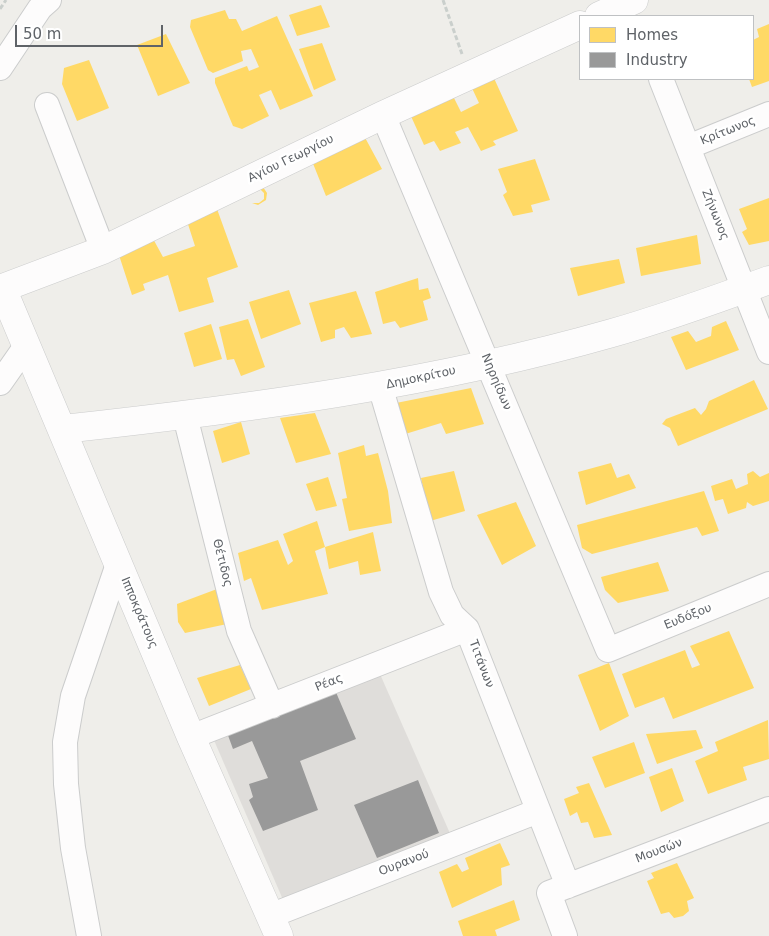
<!DOCTYPE html>
<html>
<head>
<meta charset="utf-8">
<style>
  body { margin:0 }
  #map { position:relative; width:769px; height:936px; overflow:hidden; background:#efeeea; font-family:"DejaVu Sans",sans-serif }
  canvas { display:block }
  .legend { position:absolute; left:579px; top:15px; width:175px; height:65px; box-sizing:border-box; background:#fff; border:1px solid #bfc1c3; margin:0; padding:6px 9px; list-style:none; font-size:15px; color:#5f6368 }
  .legend li { display:flex; align-items:center; gap:10px; height:25px }
  .legend b { width:25px; border:1px solid #bfc1c3 }
  .scale { position:absolute; left:15px; top:25px; width:148px; height:22px; box-sizing:border-box; border:2px solid #5f6368; border-top:0; padding-left:6px; font-size:15px; line-height:18px; white-space:nowrap; color:#5f6368; -webkit-text-stroke:4px #fff; paint-order:stroke }
</style>
</head>
<body>
<div id="map">
<canvas width="769" height="936"></canvas>
<ul class="legend">
<li><b style="height:14px;background:#ffd966"></b>Homes</li>
<li><b style="height:14px;background:#999"></b>Industry</li>
</ul>
<div class="scale">50 m</div>
</div>
<script>
const g = document.querySelector('canvas').getContext('2d');
g.lineJoin = 'round';
function fillPath(path, color) { g.fillStyle = color; g.fill(path, 'evenodd'); }
function trace(path, color, width, dash) { g.strokeStyle = color; g.lineWidth = width; g.lineCap = dash ? 'butt' : 'round'; g.setLineDash(dash || []); g.stroke(path); }
function drawText(font, color, halo, rows, align = 'center') {
  g.font = font + ' "DejaVu Sans",sans-serif'; g.lineWidth = 5; g.setLineDash([]); g.textBaseline = 'middle'; g.strokeStyle = halo; g.fillStyle = color; for (const [text, x, y, turn = 0] of rows) {
    g.save(); g.translate(x, y); g.rotate((+turn || 0) * Math.PI / 180); g.textAlign = isNaN(turn) ? turn : align; if (halo) g.strokeText(text, 0, 0); g.fillText(text, 0, 0); g.restore();
  }
}
fillPath(new Path2D(`
  M380,674L452,838L284,902L213,738Z`), '#dfddda');
fillPath(new Path2D(`
  M321,5L330,27L297,36L289,15Z
  M225,10L229,19H236L242,31L277,16L313,96L280,110L271,90L259,95L269,116L242,129L233,126L215,83V78L247,66L249,71L259,67L251,49L241,51L243,61L213,73L208,70L190,27L191,20Z
  M769,24V81L752,87L749,79H753V40L759,37L757,29Z
  M166,34L190,83L158,96L137,45Z
  M322,43L336,80L314,90L299,49Z
  M89,60L109,108L77,121L62,84L64,68Z
  M493,76L518,131L493,141L496,145L481,151L468,127L455,132L461,143L440,151L434,141L424,145L410,114L452,94L461,112L479,103L471,86Z
  M362,132L382,169L326,196L310,156Z
  M535,159L550,200L531,205L533,212L513,216L503,195L507,192L498,169Z
  M263,187L267,193L266,200L258,205L252,203H259L264,199V193L259,188Z
  M769,198V241L749,245L742,232L747,229L739,209Z
  M217,209L238,267L207,278L214,302L179,312L168,275L143,284L145,290L132,295L117,249L151,235L163,257L195,246L186,218Z
  M697,235L701,264L641,276L636,248Z
  M619,259L625,283L578,296L570,268Z
  M418,278L419,290L428,288L431,298L423,301L428,320L400,328L395,321L383,324L375,292Z
  M289,290L301,324L261,339L249,302Z
  M356,291L372,334L351,338L344,327L335,330V338L321,342L309,303Z
  M248,319L265,367L241,376L234,359L227,360L219,327Z
  M726,321L739,350L686,370L671,337L688,331L696,342L711,336L712,327Z
  M211,324L222,359L194,367L184,333Z
  M754,380L768,409L678,446L670,428L662,424L666,419L695,408L701,415L706,409L709,401Z
  M471,388L484,424L446,434L441,423L402,435L396,403Z
  M315,413L331,454L296,463L280,418Z
  M241,422L250,454L222,463L213,431Z
  M364,445L366,456L378,453L388,491L392,523L349,531L342,499L347,498L338,453Z
  M611,463L617,478L629,474L636,488L586,505L578,472Z
  M454,471L465,511L430,521L421,478Z
  M753,471L760,477L769,473V501L753,506L747,502L746,508L728,514L723,499L715,501L711,486L732,479L736,489L748,484L747,474Z
  M328,477L337,506L316,511L306,484Z
  M704,491L719,531L702,536L697,527L592,554L582,548L577,525Z
  M516,502L536,546L502,565L477,515Z
  M317,521L325,547L315,551L328,594L262,610L251,578L244,581L238,553L278,540L288,565L293,561L283,534Z
  M373,532L381,571L360,575L358,561L329,569L325,547Z
  M658,562L669,591L618,603L605,590L601,577Z
  M217,589L227,624L185,633L178,622L177,604Z
  M729,631L754,688L673,719L664,697L635,708L622,674L685,650L692,668L700,665L690,646Z
  M609,663L629,716L600,731L578,675Z
  M240,665L251,689L209,706L197,678Z
  M768,720L769,759L743,767L747,780L708,794L695,761L718,751L715,742Z
  M696,730L703,748L657,764L646,734Z
  M634,742L645,773L605,788L592,757Z
  M672,768L684,801L661,812L649,777Z
  M589,783L612,835L594,838L588,822L581,823L577,812L570,816L564,799L579,793L576,787Z
  M500,843L510,865L501,868L502,885L452,908L439,872L457,864L462,872L469,869L465,858Z
  M677,863L694,898L687,901L689,911L683,916L674,918L669,912L661,914L647,881L654,878L651,873Z
  M514,900L520,920L495,930L497,936H463L458,921Z`), '#ffd966');
fillPath(new Path2D(`
  M335,690L356,739L300,761L318,810L263,831L249,800L253,797L249,784L268,778L252,741L233,749L226,730Z
  M418,780L439,833L377,858L354,805Z`), '#999');
const minor = new Path2D(`
  M0,68L40,8L49,0
  M661,79L769,352
  M47,105L103,250
  M383,115L608,650L769,584
  M688,147L769,114
  M0,383L26,346
  M380,386L441,592L452,615L467,629L568,886
  M185,416L239,631L272,706
  M191,737L467,629
  M270,916L538,811
  M89,936L73,848L66,784L65,742L73,696L118,564
  M565,936L549,893L769,809`);
const tertiary = new Path2D(`
  M599,16L634,0
  M2,288L191,737L279,936
  M0,289L103,250L383,115L580,25
  M63,429C247,409 433,384 612,333C665,318 717,299 769,280`);
trace(minor, '#cbcccc', 26);
trace(tertiary, '#cbcccc', 29);
trace(new Path2D(`
  M443,0L462,54
  M0,9L6,0`), '#cacfcc', 3, [5, 2.5]);
trace(minor, '#fdfcfc', 24);
trace(tertiary, '#fdfcfc', 28);
drawText('12px', '#5f6368', '#fff', [
  ["Κρίτωνος",728,131,-22],
  ["Αγίου Γεωργίου",291,159,-26],
  ["Ζήνωνος",715,215,68],
  ["Δημοκρίτου",421,378,-12],
  ["Νηρηίδων",496,382,67],
  ["Θέτιδος",222,563,76],
  ["Ιπποκράτους",139,613,67],
  ["Ευδόξου",688,617,-22],
  ["Τιτάνων",481,664,69],
  ["Ρέας",329,683,-22],
  ["Μουσών",659,851,-21],
  ["Ουρανού",404,863,-21]
]);
</script>
</body>
</html>
